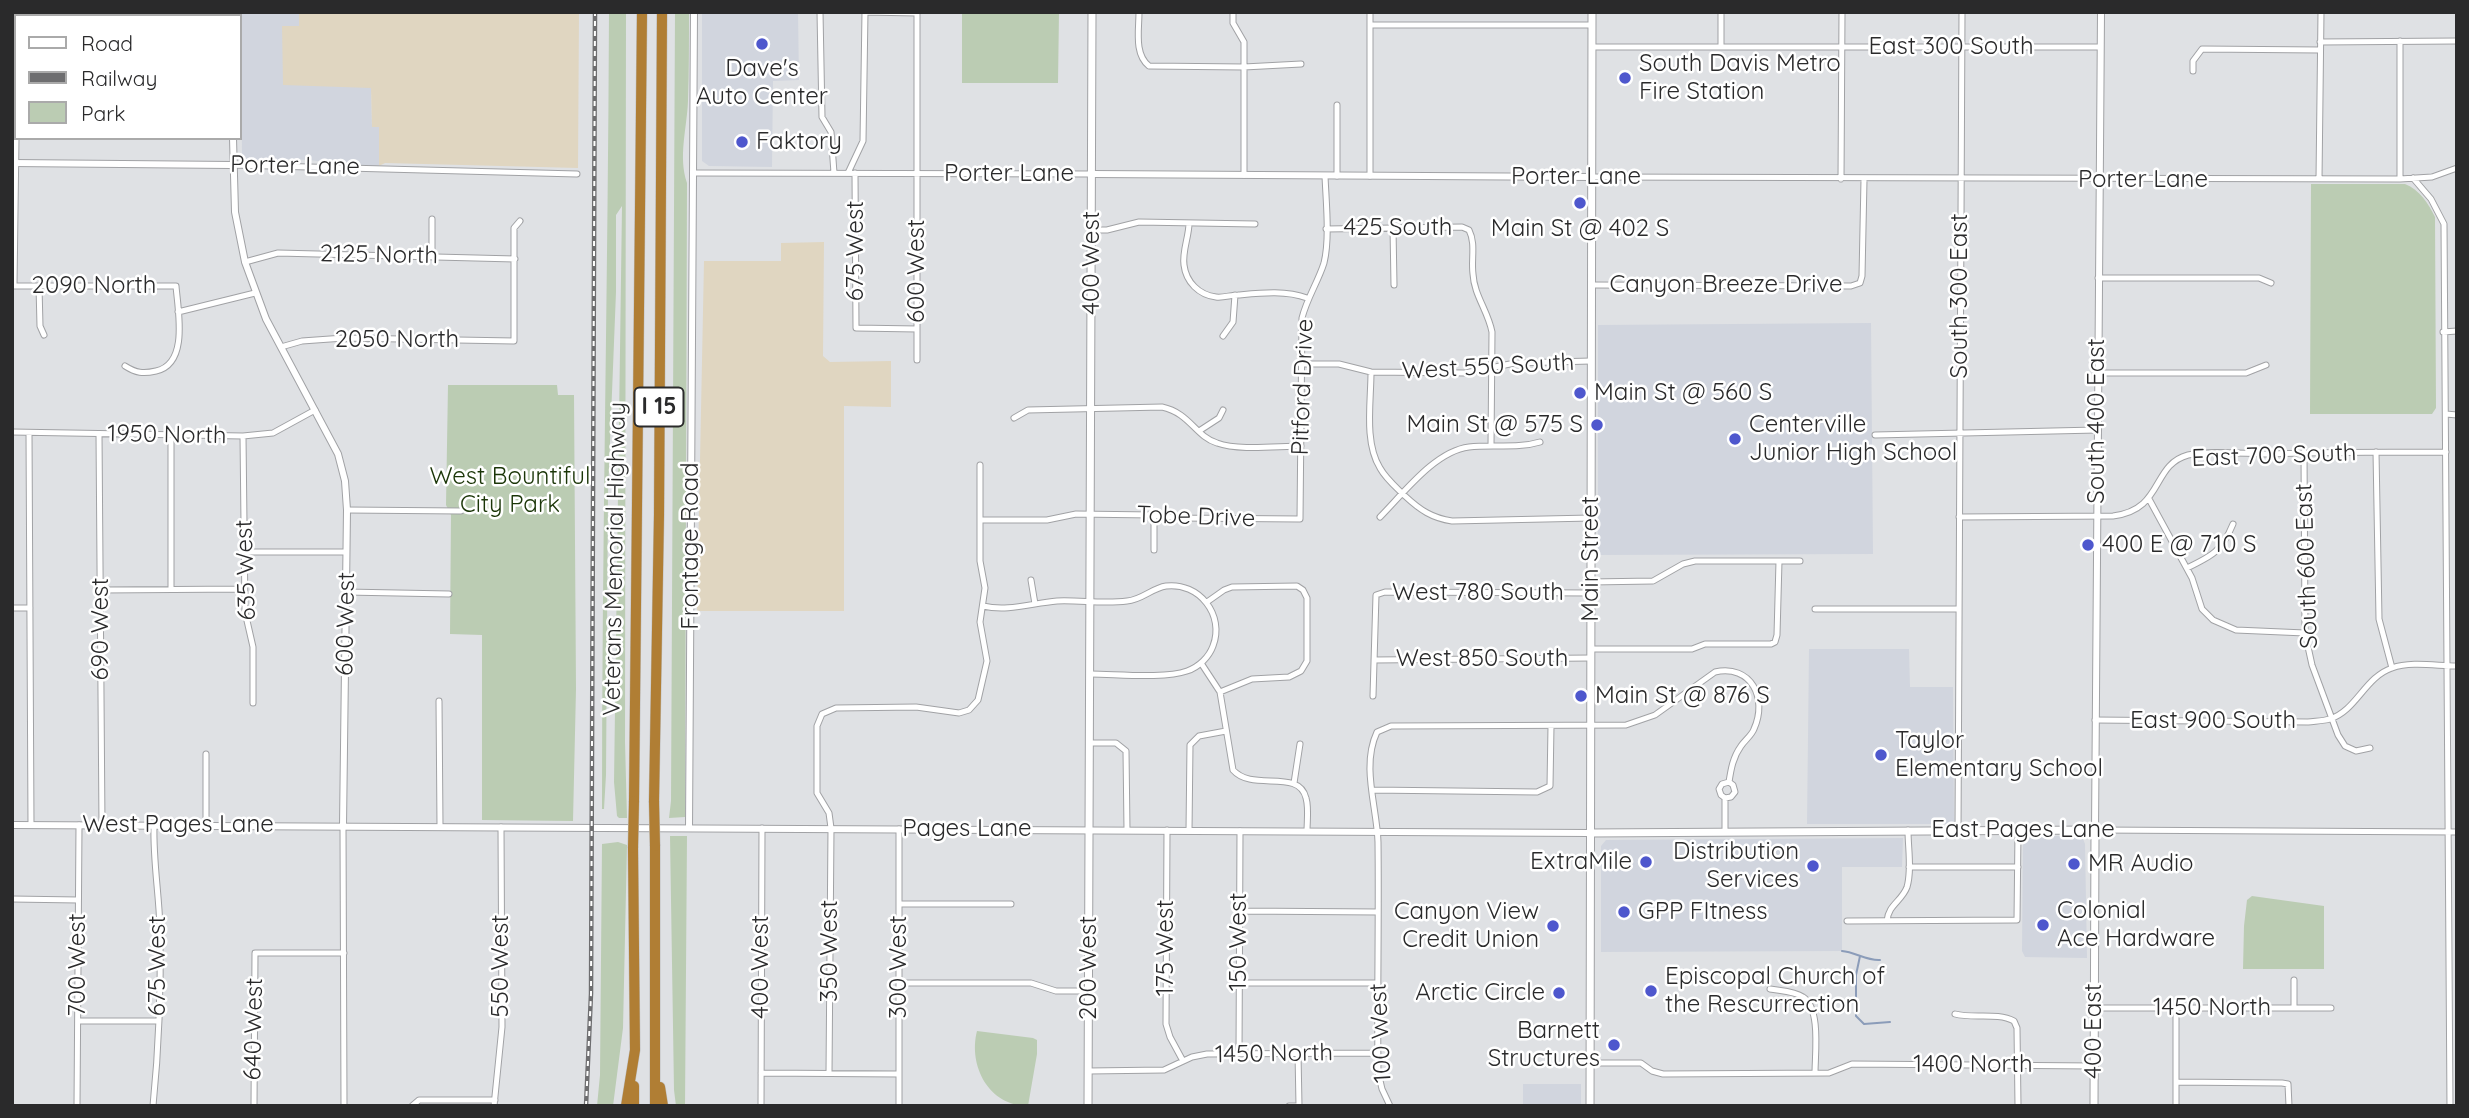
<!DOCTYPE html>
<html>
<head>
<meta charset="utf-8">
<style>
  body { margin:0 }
  #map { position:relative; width:2469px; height:1118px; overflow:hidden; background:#dfe1e4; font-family:Quicksand,sans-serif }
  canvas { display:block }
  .frame { position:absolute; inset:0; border:14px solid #2a2a2b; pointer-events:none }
  .legend { position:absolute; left:14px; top:14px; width:228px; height:126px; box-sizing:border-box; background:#fff; border:2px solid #aaa; margin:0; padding:9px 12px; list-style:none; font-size:21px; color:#2a2a2b }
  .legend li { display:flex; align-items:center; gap:14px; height:35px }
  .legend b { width:35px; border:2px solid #aaa }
</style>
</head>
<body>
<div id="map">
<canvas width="2469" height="1118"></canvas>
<div class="frame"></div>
<ul class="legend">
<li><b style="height:9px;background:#fff"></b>Road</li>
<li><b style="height:9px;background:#6e6e70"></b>Railway</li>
<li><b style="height:19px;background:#bbccb3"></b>Park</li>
</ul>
</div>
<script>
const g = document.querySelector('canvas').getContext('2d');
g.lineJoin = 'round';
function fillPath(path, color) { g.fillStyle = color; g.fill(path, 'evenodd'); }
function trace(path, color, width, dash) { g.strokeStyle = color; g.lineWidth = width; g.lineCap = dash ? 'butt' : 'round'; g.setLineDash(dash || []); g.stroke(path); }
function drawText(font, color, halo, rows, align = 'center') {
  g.font = font + ' Quicksand,sans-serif'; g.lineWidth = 5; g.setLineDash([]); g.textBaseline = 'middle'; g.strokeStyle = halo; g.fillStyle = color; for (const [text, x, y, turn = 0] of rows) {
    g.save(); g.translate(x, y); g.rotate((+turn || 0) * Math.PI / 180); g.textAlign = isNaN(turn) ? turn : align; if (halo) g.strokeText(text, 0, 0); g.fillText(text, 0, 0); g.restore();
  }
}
fillPath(new Path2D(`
  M241,12H299V26H283L371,88L372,126L379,127V166H356L310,160L285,159L280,162L242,160Z
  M702,12H798L799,80L773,81L772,167L709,166L702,161Z
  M1871,323L1873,554L1598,555V325Z
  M1809,649H1909L1910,687H1953L1954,824H1807Z
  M2023,836H2082L2085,844L2087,958L2025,957L2022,951Z
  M1903,838L1902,867H1842V951L1601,952V846L1606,840Z
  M1523,1084H1581V1106H1523Z`), '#d1d5de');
fillPath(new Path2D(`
  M299,12H579L578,168L385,163L379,166V127H372L371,88L283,85L282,26H299Z
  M824,242L823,356L830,362L891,361V407L844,406V611H697L704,261H781V243Z`), '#e0d6c1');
fillPath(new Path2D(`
  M609,12H626L625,742L627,818H619L617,816L614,782L622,206L616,215V292L608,493L606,775L604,809H602C602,543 608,278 609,12Z
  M675,12H689C689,42 689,71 688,101C687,128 678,157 687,183L685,817L669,818L671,801Z
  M962,12H1059L1058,83H962Z
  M2311,184H2405C2420,190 2428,203 2435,217L2436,408L2432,414H2310Z
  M448,385H557L558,395H574L576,689L573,821L482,820V635L450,634L451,515L446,505Z
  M670,836H687L685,1106H676L674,1090Z
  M618,842L627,845L623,1028L613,1106H597L600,1075L602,844Z
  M2252,896L2324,906V969H2243L2244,926L2247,900Z
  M977,1031L1033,1038L1037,1040V1054L1028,1106C989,1106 968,1066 977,1031Z`), '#bbccb3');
trace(new Path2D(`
  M1842,951C1855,952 1867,961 1880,960
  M1860,956L1856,975V1016L1864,1024L1890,1022`), '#8b9cb9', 2);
const minor = new Path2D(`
  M72,12V16
  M820,12L822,117L831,132L834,173
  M1139,12C1139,30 1134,54 1149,66L1244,67L1301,64
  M1233,12V23L1244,42V175
  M1370,25H1592
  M2320,42L2457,41
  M1592,47H2100
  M1721,47V12
  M2193,71V61L2202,49L2320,50
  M12,82H16
  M232,165L577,174
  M693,173L1092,174
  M848,173L863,141L865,12L917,13V360
  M855,173L856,328L917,329
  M1337,176V105
  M1370,176V12
  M1592,177L2400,179L2432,177L2457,168
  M2413,178L2431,199L2444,224L2450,1106
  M1841,179L1842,12
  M2319,179L2321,12
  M2400,179V41
  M1189,223C1189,237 1182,251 1184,265C1186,282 1199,295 1216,297C1223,298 1231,295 1238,295C1260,293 1286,290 1307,298
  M1393,228L1394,285
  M1326,229L1462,227L1469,230C1476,244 1471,259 1473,274C1474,295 1488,311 1492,332L1491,446
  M1092,230H1107L1139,222L1255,224
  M432,255V219
  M245,262L278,253L515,259
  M2098,278H2259L2271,283
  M1592,285L1851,286L1860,283L1862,276L1864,180
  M12,286H176C178,311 189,364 156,371C143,374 136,373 125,366
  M14,286L16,138
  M39,286L40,326L44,335
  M178,312L255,293
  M2443,332L2457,331
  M1223,336L1233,322L1235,295
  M281,347L302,341L344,338L514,341V228L520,221
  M1302,364H1339L1371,372L1465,373L1515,363L1591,361
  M1371,372C1371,402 1364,442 1380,468C1386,479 1397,488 1405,496C1420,510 1432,518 1452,521L1591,518
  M2097,373H2246L2266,365
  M2446,414L2457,415
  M1014,418L1028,410L1162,407C1190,413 1195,436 1217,443C1239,451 1277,446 1301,446
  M1199,431L1219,418L1223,410
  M12,432L243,436L273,433L315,410
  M29,433L31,825
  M99,434L102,825
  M1875,435L2097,430
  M171,436V589
  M243,436L245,612L253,647V703
  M2304,452L2305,633L2312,665L2338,735L2345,746L2356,751L2370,748
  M2376,452L2379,619L2392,668
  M2149,499L2192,578L2202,609L2213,620L2236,630L2305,633
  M347,510L461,511
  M1380,517C1403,494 1435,451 1469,447C1493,444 1517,449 1540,442
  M1959,517L2113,516C2164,510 2151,465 2188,455C2210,450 2246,454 2269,454C2328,452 2387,452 2446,452
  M980,520H1047L1076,514L1154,515L1179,518L1300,519L1302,318C1307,298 1318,282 1324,263C1330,239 1326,201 1325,176
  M1154,550V515
  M244,552H346
  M2187,568C2212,556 2222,551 2233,524
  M1031,580L1035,604
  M1591,582L1653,581L1683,564L1695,561H1800
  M101,590L244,589
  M346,592L449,594
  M1207,602L1224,590L1232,587L1297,586L1303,590L1307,598V661L1301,671L1289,677L1252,679L1220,692
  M983,606C1008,612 1032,603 1057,601C1080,600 1104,604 1127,601C1142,600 1152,588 1166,586C1199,582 1225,615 1213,646C1209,657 1199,667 1187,671C1165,679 1116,674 1091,674
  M12,608H30
  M1815,609H1959
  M1591,649H1692L1705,644H1771L1775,642L1777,635L1779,561
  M1374,660L1591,658
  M1201,663L1220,692L1233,770C1252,792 1299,768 1306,798C1309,808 1307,821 1307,831
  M1373,696L1376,595L1385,592L1591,593
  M439,701L440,826
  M2095,720L2308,722C2315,721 2323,721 2330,719C2356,711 2365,677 2392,668C2411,661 2437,666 2457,666
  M1091,743H1116L1126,751L1127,830
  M206,754V825
  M1294,783L1300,744
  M1372,790L1537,792L1550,786L1551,726
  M1725,798L1731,797L1735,792L1733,785L1729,782L1722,784L1719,789L1721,795L1725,798V831
  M343,826L344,1106
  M1167,830L1166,1024L1170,1037L1183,1061
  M2095,830L2457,832
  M1189,831L1190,745L1199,736L1226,731
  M1958,831L1962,12
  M1909,867H2018
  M12,899L78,900
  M899,904H1011
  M1240,911L1378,912
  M1847,921L2017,920L2018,831
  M1887,921C1888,905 1902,901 1907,887C1912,870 1908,848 1908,830
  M2294,980V1008
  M899,983H1031L1056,991H1089
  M1239,983H1378
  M1770,989C1781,991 1794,991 1803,997C1821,1008 1815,1054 1815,1073
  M2094,1008H2331
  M2176,1008V1106
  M1955,1014C1973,1019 1997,1012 2014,1021L2017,1028L2018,1106
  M78,1021H158
  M1239,1054L1240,831
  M1590,1063H1641L1652,1071L1663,1074L1829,1073L1852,1064L2094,1066
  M1089,1071L1164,1070L1192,1057L1207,1054L1378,1053
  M761,1073L899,1074
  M829,1073L831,828L829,813L817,793V726L822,714L836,708L916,707L959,713L969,710L978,700L987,661L980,622L985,588L980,561V465
  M2176,1082L2282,1083L2288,1084L2289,1106
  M77,1106L79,825
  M153,1106C159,1047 161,987 160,928C159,894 153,860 154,826
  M254,1106L255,953H344
  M412,1106L419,1100H495
  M494,1106L502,1027L501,827
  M761,1106L762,828
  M899,1106V829
  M1289,1106H1299L1298,1053
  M1390,1106L1382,1089L1378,1072C1377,995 1379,919 1378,842C1377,807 1361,766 1377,732L1391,726L1626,725L1655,715L1715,672C1751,664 1768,698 1754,729C1752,735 1745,740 1741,746C1733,757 1731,769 1729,782`);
const tertiary = new Path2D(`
  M234,16V12
  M233,138L235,212L245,262L266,319L338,454L345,481L347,510L343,826
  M12,163L232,165
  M1092,174L1592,177
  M12,825L1590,833
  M689,828L694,12
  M2095,830L2101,12`);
const secondary = new Path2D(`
  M1590,833L2095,830L2094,1106
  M1088,1106L1092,12
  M1590,1106L1592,12`);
const motorway = new Path2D(`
  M634,801L642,12
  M654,801L659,515L662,12
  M655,846V1106
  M660,1087L663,1106
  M626,1106L635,1050L633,848
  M634,1106V1086`);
trace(minor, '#a1a2a5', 7);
trace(tertiary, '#a1a2a5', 8);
trace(secondary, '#a1a2a5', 9);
trace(motorway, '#bfbfbf', 11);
trace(minor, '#fff', 5);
trace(tertiary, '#fff', 6);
trace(secondary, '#fff', 7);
trace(motorway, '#b07e34', 10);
const rail = new Path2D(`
  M586,1106L591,994L595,12`);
trace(rail, '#6e6e70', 4.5);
trace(rail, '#fff', 2, [5]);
const motorwayBridge = new Path2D(`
  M654,801L655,846
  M633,848L634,801`);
trace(motorwayBridge, '#bfbfbf', 11, []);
trace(motorwayBridge, '#b07e34', 10);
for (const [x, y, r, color] of [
  [762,44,7,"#4e57cd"],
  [1625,78,7,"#4e57cd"],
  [742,142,7,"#4e57cd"],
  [1580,203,7,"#4e57cd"],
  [1580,393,7,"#4e57cd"],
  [1597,425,7,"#4e57cd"],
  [1735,439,7,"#4e57cd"],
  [2088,545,7,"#4e57cd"],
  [1581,696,7,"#4e57cd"],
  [1881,755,7,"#4e57cd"],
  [1646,862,7,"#4e57cd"],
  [2074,864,7,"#4e57cd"],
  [1813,866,7,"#4e57cd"],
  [1624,912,7,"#4e57cd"],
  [2043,925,7,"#4e57cd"],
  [1553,926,7,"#4e57cd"],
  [1651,991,7,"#4e57cd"],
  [1559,993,7,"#4e57cd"],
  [1614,1045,7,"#4e57cd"]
]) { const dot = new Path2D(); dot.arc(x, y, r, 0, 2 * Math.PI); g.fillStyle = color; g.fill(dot); trace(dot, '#fff', 2.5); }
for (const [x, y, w] of [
  [659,407,49]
]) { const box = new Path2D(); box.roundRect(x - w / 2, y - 19.5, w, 39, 5); g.fillStyle = '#fff'; g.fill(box); trace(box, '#2a2a2b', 2); }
drawText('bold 23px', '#2a2a2b', null, [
  ["I 15",659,407]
]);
drawText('24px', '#2a2a2b', '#fff', [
  ["East 300 South",1951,47],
  ["Porter Lane",295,166,1],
  ["Porter Lane",1009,174],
  ["Porter Lane",1576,177],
  ["Porter Lane",2143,180],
  ["425 South",1398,228],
  ["675 West",856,251,-90],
  ["2125 North",379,255,1],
  ["400 West",1092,263,-90],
  ["600 West",917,271,-90],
  ["Canyon Breeze Drive",1726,285],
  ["2090 North",94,286],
  ["South 300 East",1960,296,-90],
  ["2050 North",397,340],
  ["West 550 South",1488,367,-3],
  ["Pitford Drive",1303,387,-88],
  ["South 400 East",2097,421,-90],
  ["1950 North",167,435,1],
  ["East 700 South",2274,456,-2],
  ["Tobe Drive",1196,517,2],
  ["Frontage Road",691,546,-90],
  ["Veterans Memorial Highway",615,559,-89],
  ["Main Street",1591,559,-90],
  ["South 600 East",2307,566,-92],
  ["635 West",246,570,-92],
  ["West 780 South",1478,593],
  ["600 West",346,624,-89],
  ["690 West",101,629,-90],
  ["West 850 South",1482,659],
  ["East 900 South",2213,721],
  ["West Pages Lane",178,825],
  ["Pages Lane",967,829],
  ["East Pages Lane",2023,830],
  ["150 West",1239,942,-90],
  ["175 West",1166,948,-90],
  ["350 West",830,951,-90],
  ["700 West",78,965,-90],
  ["675 West",158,966,-90],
  ["550 West",501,966,-90],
  ["400 West",761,967,-90],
  ["300 West",899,967,-90],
  ["200 West",1089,968,-90],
  ["1450 North",2212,1008],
  ["640 West",254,1029,-89],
  ["400 East",2094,1031,-90],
  ["100 West",1381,1033,-93],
  ["1450 North",1274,1054,-1],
  ["1400 North",1973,1065]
]);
drawText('24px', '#2a2a2b', '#fff', [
  ["South Davis Metro",1639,64],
  ["Fire Station",1639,92],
  ["Dave's",762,69,"center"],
  ["Auto Center",762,97,"center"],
  ["Faktory",756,142],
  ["Main St @ 402 S",1580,229,"center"],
  ["Main St @ 560 S",1594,393],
  ["Main St @ 575 S",1583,425,"right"],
  ["Centerville",1749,425],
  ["Junior High School",1749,453],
  ["400 E @ 710 S",2102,545],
  ["Main St @ 876 S",1595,696],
  ["Taylor",1895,741],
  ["Elementary School",1895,769],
  ["Distribution",1799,852,"right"],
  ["Services",1799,880,"right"],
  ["ExtraMile",1632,862,"right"],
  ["MR Audio",2088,864],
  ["Colonial",2057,911],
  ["Ace Hardware",2057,939],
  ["Canyon View",1539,912,"right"],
  ["Credit Union",1539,940,"right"],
  ["GPP FItness",1638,912],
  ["Episcopal Church of",1665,977],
  ["the Rescurrection",1665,1005],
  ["Arctic Circle",1545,993,"right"],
  ["Barnett",1600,1031,"right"],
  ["Structures",1600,1059,"right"]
], 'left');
drawText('24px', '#1a3507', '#fff', [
  ["West Bountiful",510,477],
  ["City Park",510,505]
]);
</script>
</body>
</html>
